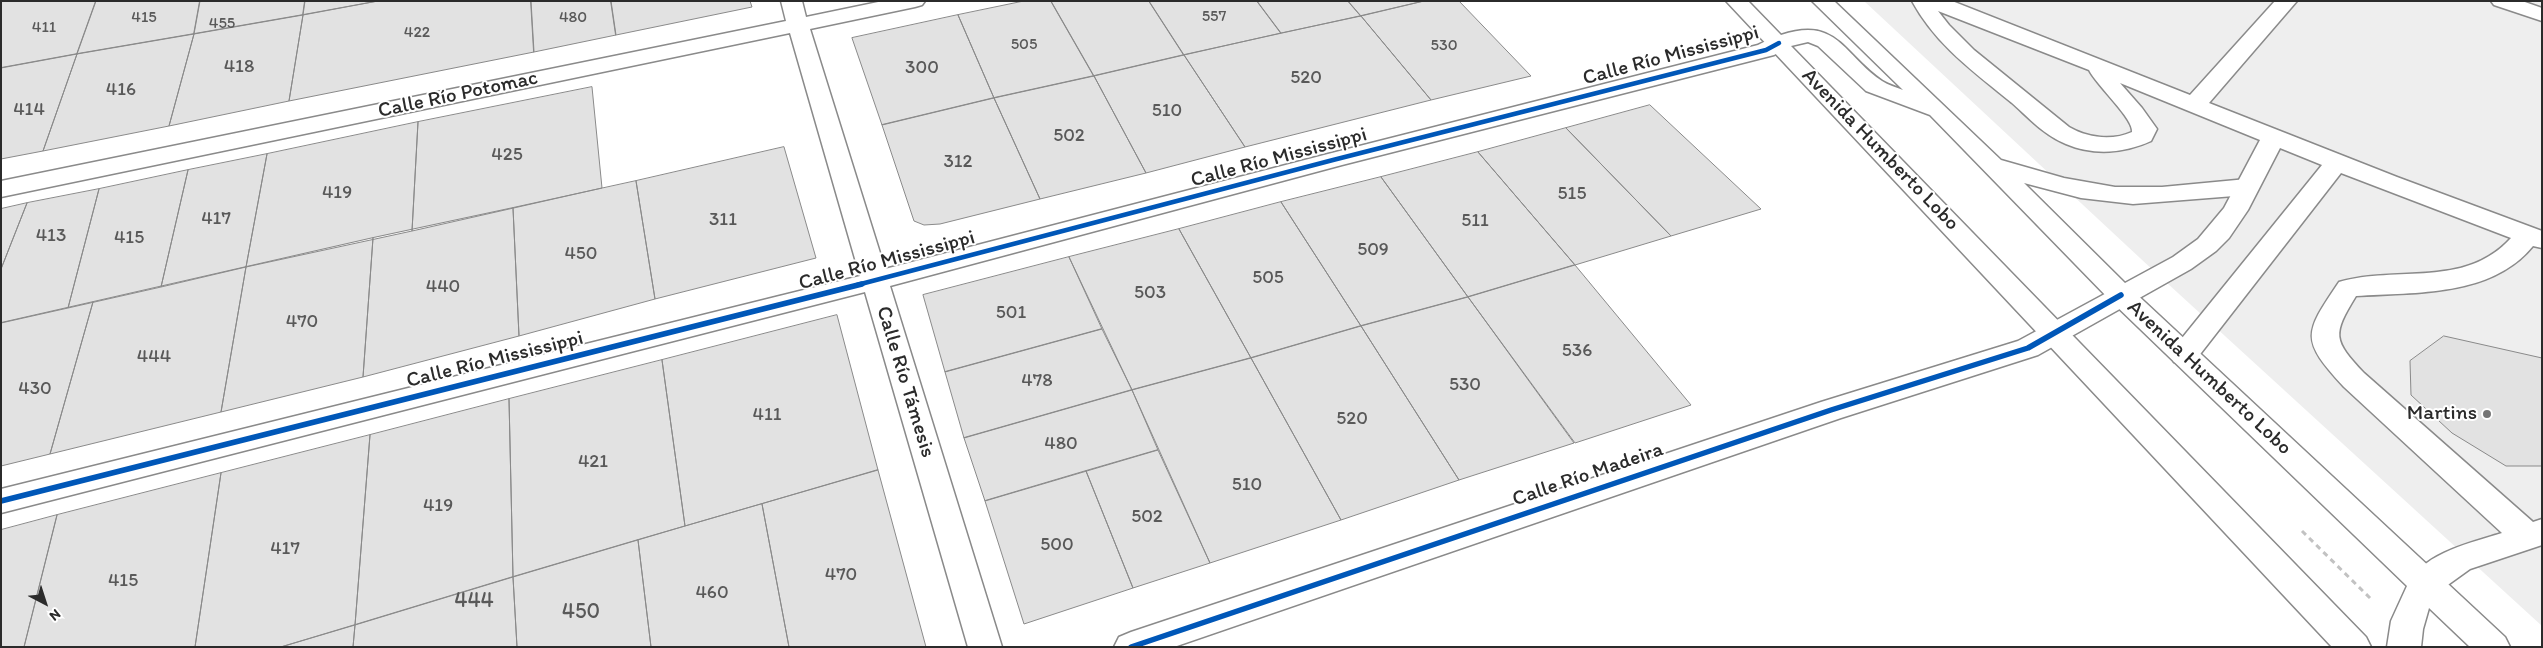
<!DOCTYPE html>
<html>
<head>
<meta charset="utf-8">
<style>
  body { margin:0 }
  #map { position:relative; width:2543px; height:648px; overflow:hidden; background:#fff; font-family:Itim,sans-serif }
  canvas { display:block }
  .frame { position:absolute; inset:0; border:2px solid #2b2b2b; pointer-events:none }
  .north { position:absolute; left:20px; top:578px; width:50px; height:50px; -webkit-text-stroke:4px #fff; paint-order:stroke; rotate:140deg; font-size:14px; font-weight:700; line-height:20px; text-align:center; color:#2b2b2b }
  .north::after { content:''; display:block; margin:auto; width:18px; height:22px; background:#2b2b2b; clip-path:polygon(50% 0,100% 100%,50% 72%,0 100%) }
</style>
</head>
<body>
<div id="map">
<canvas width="2543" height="648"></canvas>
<div class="frame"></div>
<div class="north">N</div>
</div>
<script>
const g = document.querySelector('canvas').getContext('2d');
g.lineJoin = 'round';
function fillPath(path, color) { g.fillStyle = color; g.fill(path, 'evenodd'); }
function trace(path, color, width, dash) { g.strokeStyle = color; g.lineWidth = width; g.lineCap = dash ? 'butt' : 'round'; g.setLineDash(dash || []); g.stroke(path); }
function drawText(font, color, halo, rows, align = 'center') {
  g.font = font + ' Itim,sans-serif'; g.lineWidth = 4; g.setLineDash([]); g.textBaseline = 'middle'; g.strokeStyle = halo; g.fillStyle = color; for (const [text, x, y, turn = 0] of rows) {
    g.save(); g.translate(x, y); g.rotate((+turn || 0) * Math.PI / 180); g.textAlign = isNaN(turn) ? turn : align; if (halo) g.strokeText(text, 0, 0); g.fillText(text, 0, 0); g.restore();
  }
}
fillPath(new Path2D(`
  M1864,1H2542V626L2155,272Z`), '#eee');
const building = new Path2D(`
  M1,1H96L77,54L1,68Z
  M96,1H200L194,34L77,54Z
  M200,1H305L303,15L194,34Z
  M305,1H378L303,15Z
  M378,1H531L534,52L289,101L303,15Z
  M531,1H611L616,35L534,52Z
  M611,1H750L752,7L616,35Z
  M1024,1H1051L1094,76L994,98L958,15Z
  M1051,1H1149L1184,55L1094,76Z
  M1149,1H1257L1281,33L1184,55Z
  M1257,1H1348L1361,16L1281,33Z
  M1348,1H1424L1361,16Z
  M1424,1H1459L1531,76L1431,100L1361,16Z
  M303,15L289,101L169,126L194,34Z
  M958,15L994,98L882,125L852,38Z
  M1361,16L1431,100L1245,147L1184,55Z
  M194,34L169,126L43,151L77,54Z
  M77,54L43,151L1,159V68Z
  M1184,55L1245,147L1146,173L1094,76Z
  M1094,76L1146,173L1040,199L994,98Z
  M592,87L602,188L412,231L418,122Z
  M994,98L1040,199L940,224L924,225L914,221L882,125Z
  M1650,105L1761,209L1671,236L1566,128Z
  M418,122L412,231L246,267L267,154Z
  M1566,128L1671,236L1575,265L1478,152Z
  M784,147L816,258L655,299L636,181Z
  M1478,152L1575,265L1468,297L1381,177Z
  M267,154L246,267L161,287L188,170Z
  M188,170L161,287L68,308L99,189Z
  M1381,177L1468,297L1361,326L1281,202Z
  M636,181L655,299L519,336L513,208Z
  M99,189L68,308L1,323V269L27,203Z
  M1281,202L1361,326L1251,358L1179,229Z
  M27,203L1,269V209Z
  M513,208L519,336L363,377L373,238Z
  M1179,229L1251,358L1132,390L1069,257Z
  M373,238L363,377L221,412L246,267Z
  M1069,257L1102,329L945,372L923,295Z
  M1575,265L1691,405L1575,443L1468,297Z
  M246,267L221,412L50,454L93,302Z
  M1468,297L1574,443L1459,480L1361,326Z
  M93,302L50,454L1,466V323Z
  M837,315L878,470L685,526L662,360Z
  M1361,326L1459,480L1341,520L1251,358Z
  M1102,329L1132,390L964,438L945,372Z
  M2444,336L2542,358V466H2506L2452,433L2411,395L2410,361Z
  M1251,358L1341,520L1210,563L1132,390Z
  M662,360L685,526L513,577L509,399Z
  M1132,390L1158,450L985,501L964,438Z
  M509,399L513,577L355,625L370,435Z
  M370,435L355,625L281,647H195L221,473Z
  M1158,450L1210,563L1133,588L1086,471Z
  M878,470L926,647H789L762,504Z
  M1086,471L1133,588L1024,624L985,501Z
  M221,473L195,647H24L57,515Z
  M762,504L789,647H651L638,540Z
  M57,515L24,647H1V530Z
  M638,540L651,647H517L513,577Z
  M513,577L517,647H353L355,625Z
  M355,625L353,647H281Z`);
fillPath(building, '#e2e2e2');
trace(building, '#8a8a8a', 1);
const minor = new Path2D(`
  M781,1H802L806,17L883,1H925L922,5L915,7L810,29L885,269L1324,155L1758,45C1768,40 1775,36 1787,38L1790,43L1787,48L1774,55L1342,165L890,286L1002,647H968L865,292L1,513V489L860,276L790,33L1,197V181L786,21Z
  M1912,1H1952L2190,95L2275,1H2297L2209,103L2397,177L2542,231V248L2533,246C2491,297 2417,292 2356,296C2332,335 2333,340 2364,373L2533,522L2542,519V545L2470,569L2438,592L2426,596L2414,592L2410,582C2424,553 2473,542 2502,533L2344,387C2300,339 2304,334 2339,282C2397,265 2465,289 2511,238L2341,173L2194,362L2184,365L2174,362L2170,355L2174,348L2322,165L2280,148L2248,210L2229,238L2216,251L2191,269L2038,355L1841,418L1174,647H1114L1119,637L1131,632L1821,402L2018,341L2173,257L2198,239L2224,208L2260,140L2120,83L2142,108L2157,129L2151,141C2125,153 2094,156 2066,144C2045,136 2029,118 2012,103C1974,72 1936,45 1912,1ZM1938,11L2089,70C2097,86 2134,119 2132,132C2112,141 2088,138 2069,127L1974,50L1949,25Z
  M2491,1H2522L2542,8V21L2494,5Z`);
const major = new Path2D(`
  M1726,1H1748L1781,35C1838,16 1843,55 1882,81C1888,85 1896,87 1903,90L1812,1H1834L2001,160L2064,178L2115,187H2162L2247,179L2256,182L2259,187L2256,192L2247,195L2133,204L2081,198L2024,183L2131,289L2505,637L2510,647H2470L2429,608L2423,629L2421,647H2387L2391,621L2407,586L2111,301L1930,115L1866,91L1818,46L1808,42L1791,46L2366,637L2371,647H2332Z`);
trace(minor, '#8a8a8a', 3);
trace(major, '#8a8a8a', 3);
trace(new Path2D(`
  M2302,531L2372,600`), '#c2c2c2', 3, [5.5, 4.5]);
fillPath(minor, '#fff');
fillPath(major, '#fff');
trace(new Path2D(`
  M857,285L1333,160L1766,50L1779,43`), '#0057b8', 4.5);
trace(new Path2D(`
  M1,501L862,284
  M1131,647L1831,410L2028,348L2121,295`), '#0057b8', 5.5);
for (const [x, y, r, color] of [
  [2487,414,5,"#757575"]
]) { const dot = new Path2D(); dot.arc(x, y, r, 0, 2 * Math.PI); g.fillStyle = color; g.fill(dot); trace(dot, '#fff', 2); }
drawText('16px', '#595959', null, [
  ["557",1214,17],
  ["415",144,18],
  ["480",573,18],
  ["455",222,24],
  ["411",44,28],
  ["422",417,33],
  ["505",1024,45],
  ["530",1444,46]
]);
drawText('19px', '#595959', null, [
  ["418",239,67],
  ["300",922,68],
  ["520",1306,78],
  ["416",121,90],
  ["414",29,110],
  ["510",1167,111],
  ["502",1069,136],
  ["425",507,155],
  ["312",958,162],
  ["419",337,193],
  ["515",1572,194],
  ["417",216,219],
  ["311",723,220],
  ["511",1475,221],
  ["413",51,236],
  ["415",129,238],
  ["509",1373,250],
  ["450",581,254],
  ["505",1268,278],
  ["440",443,287],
  ["503",1150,293],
  ["501",1011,313],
  ["470",302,322],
  ["536",1577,351],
  ["444",154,357],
  ["478",1037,381],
  ["530",1465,385],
  ["430",35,389],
  ["411",767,415],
  ["520",1352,419],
  ["480",1061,444],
  ["421",593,462],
  ["510",1247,485],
  ["419",438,506],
  ["502",1147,517],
  ["500",1057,545],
  ["417",285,549],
  ["470",841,575],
  ["415",123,581],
  ["460",712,593]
]);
drawText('21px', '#2b2b2b', '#fff', [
  ["Calle Río Mississippi",1671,56,-15],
  ["Calle Río Potomac",458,95,-12],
  ["Avenida Humberto Lobo",1880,150,46],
  ["Calle Río Mississippi",1279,158,-15],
  ["Calle Río Mississippi",887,261,-15],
  ["Calle Río Mississippi",495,360,-14],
  ["Avenida Humberto Lobo",2209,378,43],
  ["Calle Río Támesis",905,382,73],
  ["Calle Río Madeira",1588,475,-19]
]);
drawText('21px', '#2b2b2b', '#fff', [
  ["Martins",2477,414]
], 'right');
drawText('22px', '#595959', null, [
  ["444",474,601],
  ["450",581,612]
]);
</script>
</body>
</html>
